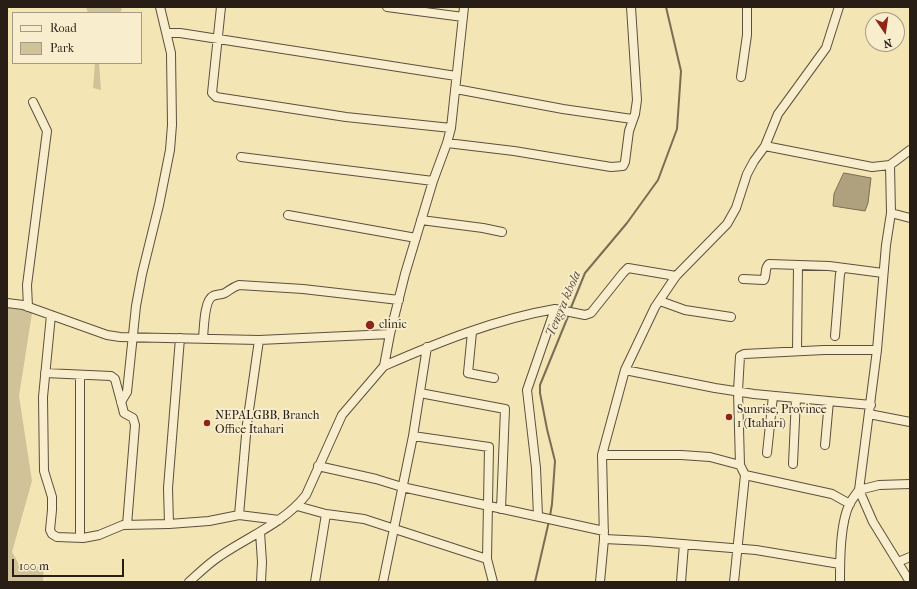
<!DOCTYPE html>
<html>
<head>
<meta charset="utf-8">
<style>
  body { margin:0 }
  #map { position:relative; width:917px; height:589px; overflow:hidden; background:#f4e5b4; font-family:"IM FELL French Canon",serif }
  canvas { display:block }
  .frame { position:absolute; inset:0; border:8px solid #281e16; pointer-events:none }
  .legend { position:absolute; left:12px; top:12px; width:130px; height:52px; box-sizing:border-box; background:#f8eece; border:1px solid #a59b84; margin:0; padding:5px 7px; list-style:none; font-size:12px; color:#281e16 }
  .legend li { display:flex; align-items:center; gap:8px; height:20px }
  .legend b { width:20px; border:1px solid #a59b84 }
  .north { position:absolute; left:865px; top:12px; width:40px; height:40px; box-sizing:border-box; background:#f8eece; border:1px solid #a59b84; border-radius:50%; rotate:167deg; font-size:11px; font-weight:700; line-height:16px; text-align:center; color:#281e16 }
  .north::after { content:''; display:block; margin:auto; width:14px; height:18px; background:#8f2418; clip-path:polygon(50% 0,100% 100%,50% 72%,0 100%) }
  .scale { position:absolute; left:12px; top:559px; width:112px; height:18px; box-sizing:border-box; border:2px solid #281e16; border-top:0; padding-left:5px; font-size:12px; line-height:14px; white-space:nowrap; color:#281e16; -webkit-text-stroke:3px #f8eece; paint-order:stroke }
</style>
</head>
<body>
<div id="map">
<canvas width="917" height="589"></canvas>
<div class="frame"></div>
<ul class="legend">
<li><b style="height:5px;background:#f8eece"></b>Road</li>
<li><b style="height:11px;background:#d1c399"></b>Park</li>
</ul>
<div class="north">N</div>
<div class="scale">100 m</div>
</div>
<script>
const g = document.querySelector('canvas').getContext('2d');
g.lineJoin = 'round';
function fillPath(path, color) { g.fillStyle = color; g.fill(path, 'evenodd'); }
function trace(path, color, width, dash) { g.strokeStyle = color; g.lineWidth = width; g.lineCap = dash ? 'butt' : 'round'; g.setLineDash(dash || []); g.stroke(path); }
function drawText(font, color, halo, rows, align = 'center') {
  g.font = font + ' "IM FELL French Canon",serif'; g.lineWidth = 3.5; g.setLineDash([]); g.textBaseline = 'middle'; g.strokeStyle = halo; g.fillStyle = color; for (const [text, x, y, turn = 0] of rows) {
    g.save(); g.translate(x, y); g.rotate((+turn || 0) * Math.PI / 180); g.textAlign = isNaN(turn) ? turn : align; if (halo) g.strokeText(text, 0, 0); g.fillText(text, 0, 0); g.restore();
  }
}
fillPath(new Path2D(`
  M86,7H121L122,10L119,13H88Z
  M95,63H99L101,90L93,88Z
  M7,300L33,307L19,396L32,481L12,552L23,571L44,565L43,582H7Z`), '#d1c399');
const water = new Path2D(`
  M844,173L871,178L868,203L865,211L833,206L834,194Z`);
fillPath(water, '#afa17e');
trace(water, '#796d54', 1);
trace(new Path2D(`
  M570,310L585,273L627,223L658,180L677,129L681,71L666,7
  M550,516L552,504L555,461L547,429L540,393V385L569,314
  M535,582L549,521`), '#796d54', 2);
const minor = new Path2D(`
  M221,7L212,93L216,97L346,117L451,128
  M387,7L463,17
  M167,33H180L456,76
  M741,77L747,35V7
  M456,89L563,109L632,119
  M447,143L514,151L611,167L623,166L625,162L629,131L635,114L637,100L631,7
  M765,146L872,167L890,165L910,150
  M241,157L433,181
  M890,165L891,213L886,245L877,350L859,490L873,522L910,582
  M891,213L910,218
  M288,215L416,238
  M421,220L483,228L502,232
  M743,279L764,280C767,275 764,268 769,264L829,266L883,273
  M660,301L685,310L731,317
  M7,303L23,305L107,335L120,337L259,340L390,334
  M28,307L27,285L47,131L33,102
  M555,309L585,315L591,313L623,273L628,268L676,276
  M51,315L43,397L44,471L52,497V510L50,530L52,534L57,537L83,538L99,535L123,525L169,524L209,521L239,515L279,520
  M472,332L468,373L494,378
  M835,336L840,274L842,268
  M203,338C204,329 204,300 213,296C217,294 221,295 225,293C230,290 233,287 239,285L303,289L399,300
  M797,351L798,265
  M384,366C439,342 496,319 555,309L527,390L536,468L538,516
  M625,370L715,388L754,394L871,405
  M45,373L111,376L115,379L123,409L124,413L133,418L135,425L127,525
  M420,393L505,409L501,509
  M121,402L127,392L136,306L142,274L159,205L170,150L172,125L171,53L160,7
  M869,414L910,422
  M413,436L489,447L487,559L493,582
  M825,445L829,401
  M767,453L773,396
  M602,455H681L710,457L740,465L745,475L832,494L850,504
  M793,464L796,398
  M740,465L738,391L740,356L744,354L824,350H877
  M318,466L376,479L402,487L604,531
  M297,506L326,514L364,519L487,559
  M239,515L247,424L259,340
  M169,524L168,488L180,338
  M260,532L262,562L261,582
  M80,538V375
  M604,539L646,541L756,550L840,564
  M898,562L910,557
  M189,582C199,573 209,563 220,556C249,536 284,523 306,495L342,415L384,366L390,334L405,274L433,181L447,143L451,128L464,7
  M315,582L326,514
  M383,582L413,436L427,347
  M600,582L604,539L602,455L625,370L655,307L676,276L727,224L736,208L747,174L754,161L765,146L778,114L826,48L839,7
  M681,582L684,544
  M734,582L745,475
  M840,582C840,560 840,522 850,503C853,498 856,494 859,490L879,485L910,484`);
trace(minor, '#5b503e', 10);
trace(minor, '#f8eece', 8);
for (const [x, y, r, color] of [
  [370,325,5,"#8f2418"],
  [729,417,4,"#8f2418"],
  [207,423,4,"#8f2418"]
]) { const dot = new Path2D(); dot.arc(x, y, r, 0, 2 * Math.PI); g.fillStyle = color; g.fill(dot); trace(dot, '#f8eece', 1.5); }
drawText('12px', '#281e16', '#f8eece', [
  ["clinic",379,325],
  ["Sunrise, Province",737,410],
  ["1 (Itahari)",737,424],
  ["NEPALGBB, Branch",215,416],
  ["Office Itahari",215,430]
], 'left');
drawText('italic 13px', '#5e5240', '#f8eece', [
  ["Tengra khola",564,304,-67]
]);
</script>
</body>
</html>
